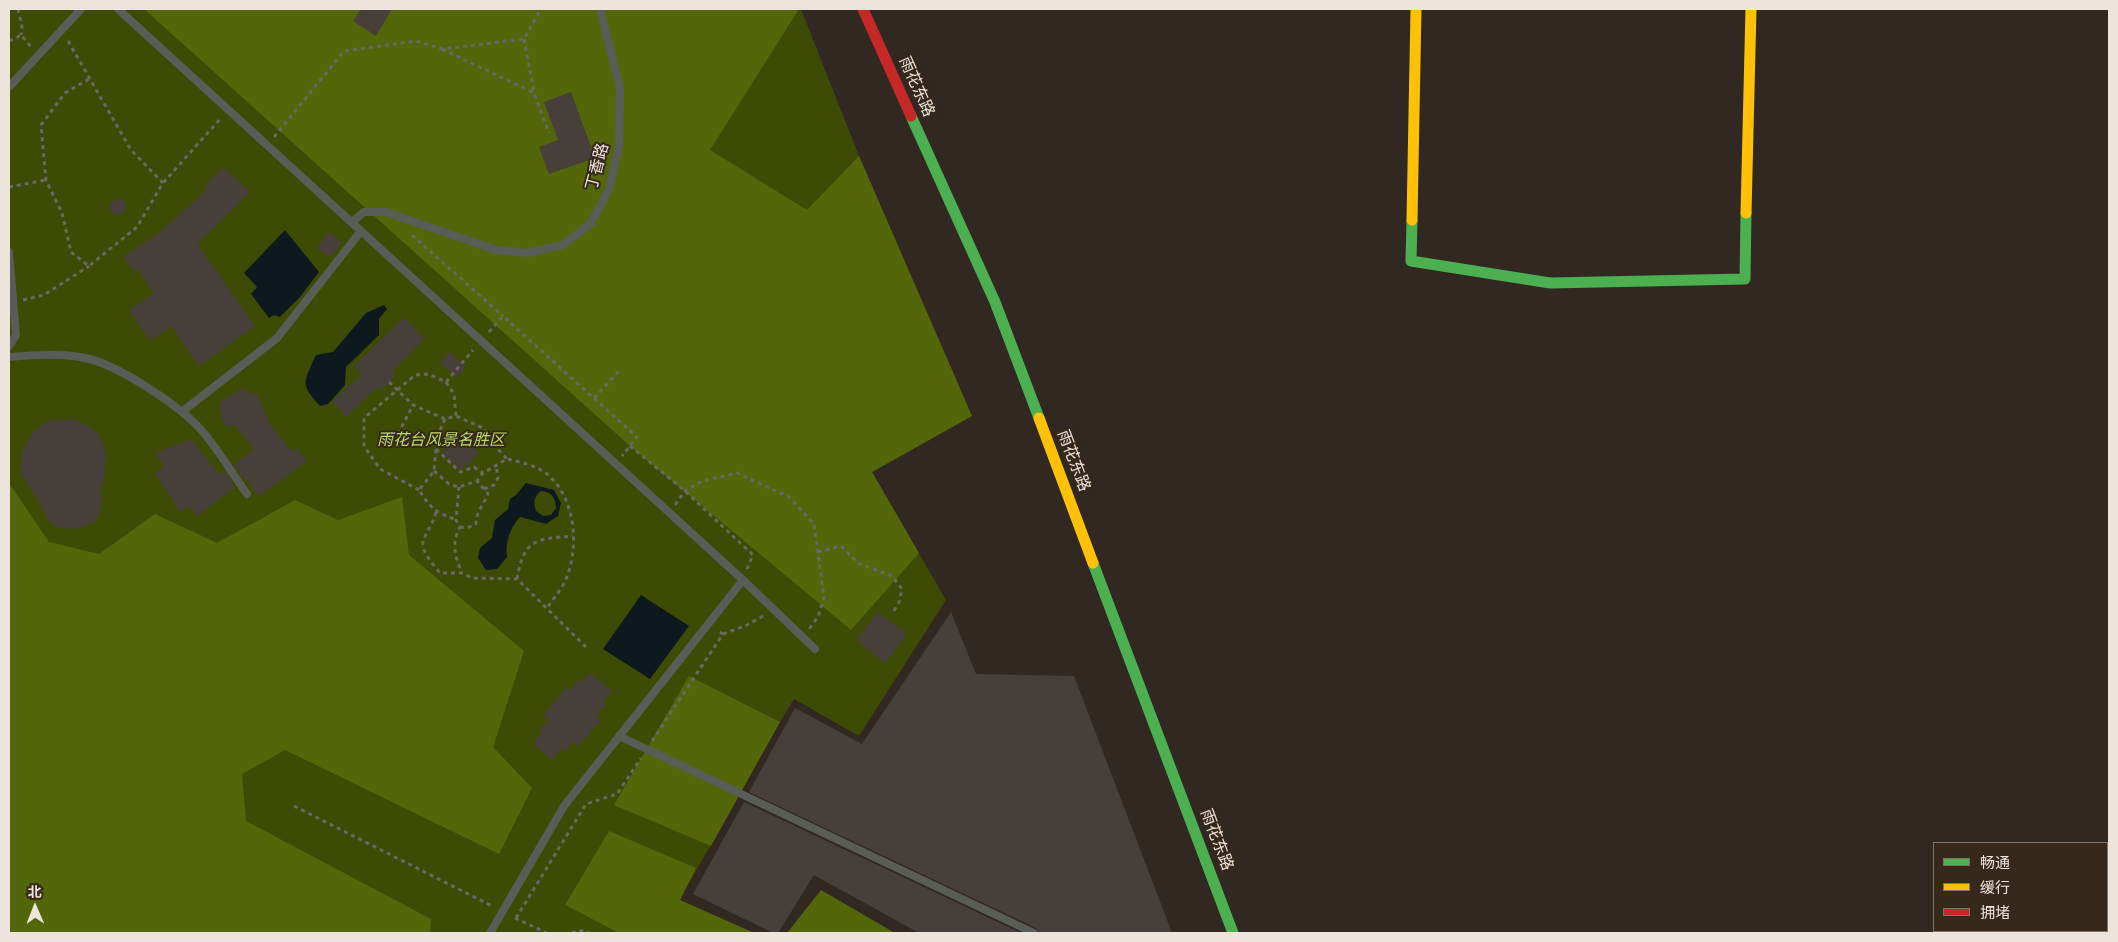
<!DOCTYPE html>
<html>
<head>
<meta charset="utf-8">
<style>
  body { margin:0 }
  #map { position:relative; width:2118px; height:942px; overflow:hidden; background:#302821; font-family:"Source Serif 4","Noto Sans SC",serif }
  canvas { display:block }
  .frame { position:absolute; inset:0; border:10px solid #ede4db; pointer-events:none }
  .legend { position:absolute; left:1933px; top:842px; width:175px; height:90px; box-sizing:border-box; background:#36281b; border:1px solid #7f7368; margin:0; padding:6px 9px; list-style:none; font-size:15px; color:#ede4db }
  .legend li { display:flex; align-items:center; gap:10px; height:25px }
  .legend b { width:25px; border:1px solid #7f7368 }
  .north { position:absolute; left:10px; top:882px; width:50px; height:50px; -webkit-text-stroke:4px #36281b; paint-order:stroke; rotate:359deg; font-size:14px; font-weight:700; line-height:20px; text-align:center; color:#ede4db }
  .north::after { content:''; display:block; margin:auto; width:18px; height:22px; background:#ede4db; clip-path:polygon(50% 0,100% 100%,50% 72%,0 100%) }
</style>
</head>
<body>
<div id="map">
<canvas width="2118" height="942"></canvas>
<div class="frame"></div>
<ul class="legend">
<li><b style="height:6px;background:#4caf50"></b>畅通</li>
<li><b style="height:6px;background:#ffc107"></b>缓行</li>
<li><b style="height:6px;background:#c62828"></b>拥堵</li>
</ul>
<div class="north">北</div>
</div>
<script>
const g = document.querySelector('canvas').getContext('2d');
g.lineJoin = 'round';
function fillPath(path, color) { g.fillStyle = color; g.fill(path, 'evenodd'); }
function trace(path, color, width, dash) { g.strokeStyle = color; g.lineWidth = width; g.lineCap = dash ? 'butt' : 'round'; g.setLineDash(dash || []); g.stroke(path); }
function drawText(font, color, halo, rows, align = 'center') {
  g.font = font + ' "Source Serif 4","Noto Sans SC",serif'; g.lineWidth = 4; g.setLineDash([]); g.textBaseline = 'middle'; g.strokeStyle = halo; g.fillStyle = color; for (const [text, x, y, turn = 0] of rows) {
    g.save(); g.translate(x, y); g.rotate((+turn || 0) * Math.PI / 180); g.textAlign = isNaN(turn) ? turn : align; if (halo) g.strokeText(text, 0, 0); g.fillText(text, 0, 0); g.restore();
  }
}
fillPath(new Path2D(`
  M9,9H801L859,156L972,416L872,472L946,600L859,736L794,699C768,740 746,784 722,826C708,851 693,874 680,900L754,933H9Z`), '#3d4b04');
fillPath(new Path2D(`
  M144,9H799L710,150L807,210L859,156L972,416L872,472L919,553L851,630L630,446Z
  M9,483L49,542L99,554L155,514L217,543L295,500L338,520L402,497L409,555L524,651L493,747L532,788L499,854L285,750L242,774L246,821L431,919L430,933H9Z
  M689,676L780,722L711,846L614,805Z
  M609,831L696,868L680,900L754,933H619L565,905Z
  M821,890L895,933H787Z`), '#54660a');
fillPath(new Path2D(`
  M285,230L319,272L300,297L280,317L274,315L269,318L251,294L257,287L244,273Z
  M384,305L387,309L379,319V335L346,367L345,385L328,404L320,406C299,383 304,382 316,355L333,352L366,313Z
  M526,483L554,490L561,503L558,516L546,524L520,517C510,528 505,542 507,557L497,569L486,570L478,558L480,548L492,538L495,520L508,509L510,499L516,495ZM541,491C552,492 555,497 556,508L551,515L543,516L536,511C533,502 534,496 541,491Z
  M641,595L689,626L650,679L603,649Z`), '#0d191f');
fillPath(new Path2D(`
  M361,9H392L376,36L353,21Z
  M571,92L595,158L549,174L539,147L558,140L544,102Z
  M223,167L250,192L197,244L255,326L199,366L171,326L151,341L129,310L154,293L137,269L134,271L123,257L161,231L207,190L204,187Z
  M110 207a8 8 0 1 1 16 0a8 8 0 1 1-16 0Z
  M329,232L342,243L330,257L317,247Z
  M404,317L424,339L394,370V377L384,388L375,389L346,417L332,401L361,375L354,366Z
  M449,352L466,367L457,378L440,362Z
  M244,388L252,395L257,393L269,423L291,451L296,448L307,461L259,496L246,479L244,480L234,464L254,449L234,425L224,426L219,402Z
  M60,420H75L89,426L98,433L106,452L105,475L100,488L102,501L100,514L94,521L84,527L73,529L59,528L48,520L38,500L21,474L22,451L32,433L45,422Z
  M460,434L479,453L460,471L442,452Z
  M191,439L220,475L225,471L235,487L197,516L189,506L180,512L155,473L164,466L155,453Z
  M878,612L907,634L885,663L856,640Z
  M951,612L976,674L1074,676L1172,933H1040L1036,928L749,792L795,708L862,744Z
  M590,673L612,691L603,702L606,705L596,716L601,720L578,746L573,741L565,751L562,748L552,760L533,743L542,732L540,730L548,720L543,715L566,688L570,690L579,679L582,682Z
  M744,802L1021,933H919L814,875L778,933H773L693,894Z`), '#47403a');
trace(new Path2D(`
  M18,9L22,27L21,35
  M524,39L534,92
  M9,40H13L21,35L31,47
  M68,41L131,150L163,183
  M442,49L534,93L549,133
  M89,79L65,93L41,125L46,180L62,213L71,252L89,266L137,227L163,183L221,118
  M274,137L344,51L416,41L442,49L524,39L541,9
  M9,187L46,180
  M412,235L503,316
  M23,300L44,295L89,266
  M489,332L503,316L637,437L622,456
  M389,382L413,405L445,419L456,416L485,429L496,447L507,459
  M446,382L473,350
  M594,398L621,369
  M445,419L440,430L436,448L434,471L419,490C431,509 436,512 456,520
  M398,434L413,405
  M630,446L685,491L753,555L747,569
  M436,449L460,472L474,467L483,473
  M434,471L449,484L459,487L477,481L483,473L507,459C521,462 535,465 547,474C575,497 580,546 566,579C562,589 553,599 547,608
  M459,487L456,520L460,527C451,543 455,557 462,573
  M484,489L494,485L498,478L496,465
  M419,490L380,469L364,446V418L415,375L428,374L446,382L454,394L456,416
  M675,505L685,491L702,481L737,473L789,497L814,524L824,598L818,617L809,629
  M436,512C433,524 426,532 423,542C421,552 434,565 440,573H462L472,578L517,579L586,647
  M460,527L467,528L476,524C476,512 484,504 488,494L477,481
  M818,552L841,546L858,563L892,576L902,589L899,602L892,614
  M517,579C524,539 535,539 573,536
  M723,634L745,626L763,616
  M652,741L723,634L718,631
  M294,806L492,906
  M515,918L547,933
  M516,918L586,804L617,794L641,758
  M572,933L579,930L589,933`), '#696864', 3, [4, 4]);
trace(new Path2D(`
  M118,9L743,580L564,806L490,933
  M9,87L81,9
  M352,222L364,212H386L496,250L527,253L563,245L591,223L609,189L619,146L620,88L600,9
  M9,252L16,335L9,346
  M9,357C34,355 60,353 85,358C117,364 182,407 203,432C219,451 232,473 247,494
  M183,411L277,338L361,231
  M743,580L815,649
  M619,736L1034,933`), '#5a5c58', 8);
trace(new Path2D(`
  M911,116L995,302L1039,418
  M1412,220L1411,261L1550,283L1745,279L1746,213
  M1093,563L1233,933`), '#4caf50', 11);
trace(new Path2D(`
  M1746,213L1751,9
  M1412,220L1416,9
  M1039,418L1093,563`), '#ffc107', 11);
trace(new Path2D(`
  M863,9L911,116`), '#c62828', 11);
drawText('16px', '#ede4db', '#36281b', [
  ["雨花东路",916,87,66],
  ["丁香路",598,167,-75],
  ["雨花东路",1073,461,69],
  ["雨花东路",1216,840,69]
]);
drawText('italic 16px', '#bbdc64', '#36281b', [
  ["雨花台风景名胜区",441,441]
]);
</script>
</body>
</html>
